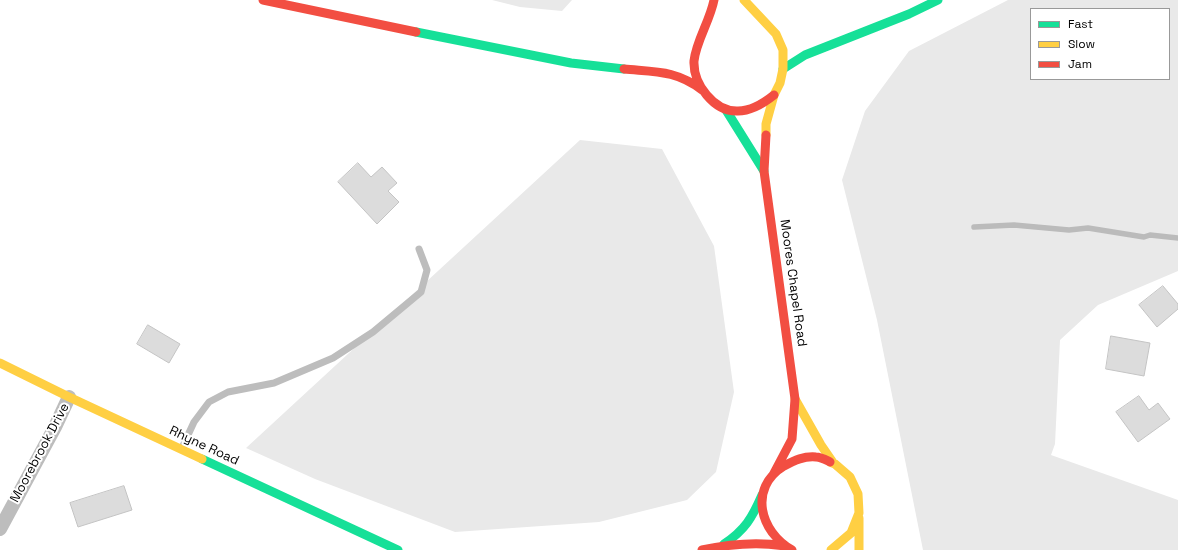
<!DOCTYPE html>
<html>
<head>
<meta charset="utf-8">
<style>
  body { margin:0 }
  #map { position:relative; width:1178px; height:550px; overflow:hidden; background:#fff; font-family:"Space Grotesk",sans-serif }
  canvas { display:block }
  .legend { position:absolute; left:1030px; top:8px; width:140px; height:72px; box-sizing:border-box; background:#fff; border:1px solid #999; margin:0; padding:5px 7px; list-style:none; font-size:12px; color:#000 }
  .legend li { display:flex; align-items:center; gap:8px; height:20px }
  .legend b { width:20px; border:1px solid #999 }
</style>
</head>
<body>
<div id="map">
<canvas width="1178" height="550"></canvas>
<ul class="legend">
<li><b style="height:5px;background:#16e098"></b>Fast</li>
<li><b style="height:5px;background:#ffcf43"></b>Slow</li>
<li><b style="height:5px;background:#f24e42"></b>Jam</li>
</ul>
</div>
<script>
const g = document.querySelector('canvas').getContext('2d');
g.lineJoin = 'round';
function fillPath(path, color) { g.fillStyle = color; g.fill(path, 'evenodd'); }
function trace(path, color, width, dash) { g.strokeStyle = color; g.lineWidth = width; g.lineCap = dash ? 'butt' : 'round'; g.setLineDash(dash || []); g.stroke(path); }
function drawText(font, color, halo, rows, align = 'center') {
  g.font = font + ' "Space Grotesk",sans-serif'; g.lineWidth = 4; g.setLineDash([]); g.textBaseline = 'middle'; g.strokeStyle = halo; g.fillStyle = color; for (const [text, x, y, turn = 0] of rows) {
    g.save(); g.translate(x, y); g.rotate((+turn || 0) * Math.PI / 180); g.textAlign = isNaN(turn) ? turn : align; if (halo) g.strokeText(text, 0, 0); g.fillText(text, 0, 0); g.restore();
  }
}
fillPath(new Path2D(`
  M492,0H572L562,11L520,7Z
  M1008,0H1178V271L1098,305L1060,340L1055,444L1051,455L1178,500V550H923L877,320L842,180L865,111L909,51ZM1031,9H1169V79H1031Z
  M580,140L662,149L714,246L734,392L716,472L687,500L599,522L455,532L315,479L246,448Z`), '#e9e9e9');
trace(new Path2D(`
  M974,227L1014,225L1069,230L1088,228L1144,237L1150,235L1178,238`), '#bbb', 5.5);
const building = new Path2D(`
  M358,163L371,177L382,167L397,183L388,191L399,202L377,224L338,182Z
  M1163,286L1178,304V309L1157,327L1139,305Z
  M148,325L180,344L169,363L137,344Z
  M1111,336L1150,343L1144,376L1106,369Z
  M1139,396L1149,410L1158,403L1170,419L1138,442L1116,412Z
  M124,486L132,510L78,527L70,503Z`);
fillPath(building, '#dcdcdc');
trace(building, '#c4c4c4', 1);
trace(new Path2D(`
  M182,448L194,422L209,402L228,392L274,383L333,358L373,332L421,292L427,270L419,249`), '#bdbdbd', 7);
trace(new Path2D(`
  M0,529L55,427L69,397`), '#bdbdbd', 14);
trace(new Path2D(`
  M416,32L571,63L624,69
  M783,69L805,55L909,14L938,0
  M726,110L764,171
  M202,459L398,550
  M724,544C745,530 752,518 762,495`), '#16e098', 9);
trace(new Path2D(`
  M744,0L776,34L783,50V69L780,83L774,95L766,124V135
  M0,363L69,397L202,459
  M795,399L821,445L832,461
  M830,462L835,464L850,477L858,494L859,513L851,533L831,550
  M859,518V550`), '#ffcf43', 9);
trace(new Path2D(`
  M263,0L416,32
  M714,0C710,21 696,41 694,61C693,84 714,112 738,111C752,111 764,103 774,95
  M624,69C655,72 676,70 702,90
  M766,135L764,171L795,399L792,439L773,475
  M702,550C730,544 756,541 784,546
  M792,550C760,532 748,488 784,466C795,460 804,456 816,457C821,457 826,460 830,462`), '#f24e42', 9);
drawText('13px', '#000', '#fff', [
  ["Moores Chapel Road",793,283,82],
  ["Rhyne Road",204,446,25],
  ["Moorebrook Drive",40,453,-62]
]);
</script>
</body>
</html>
